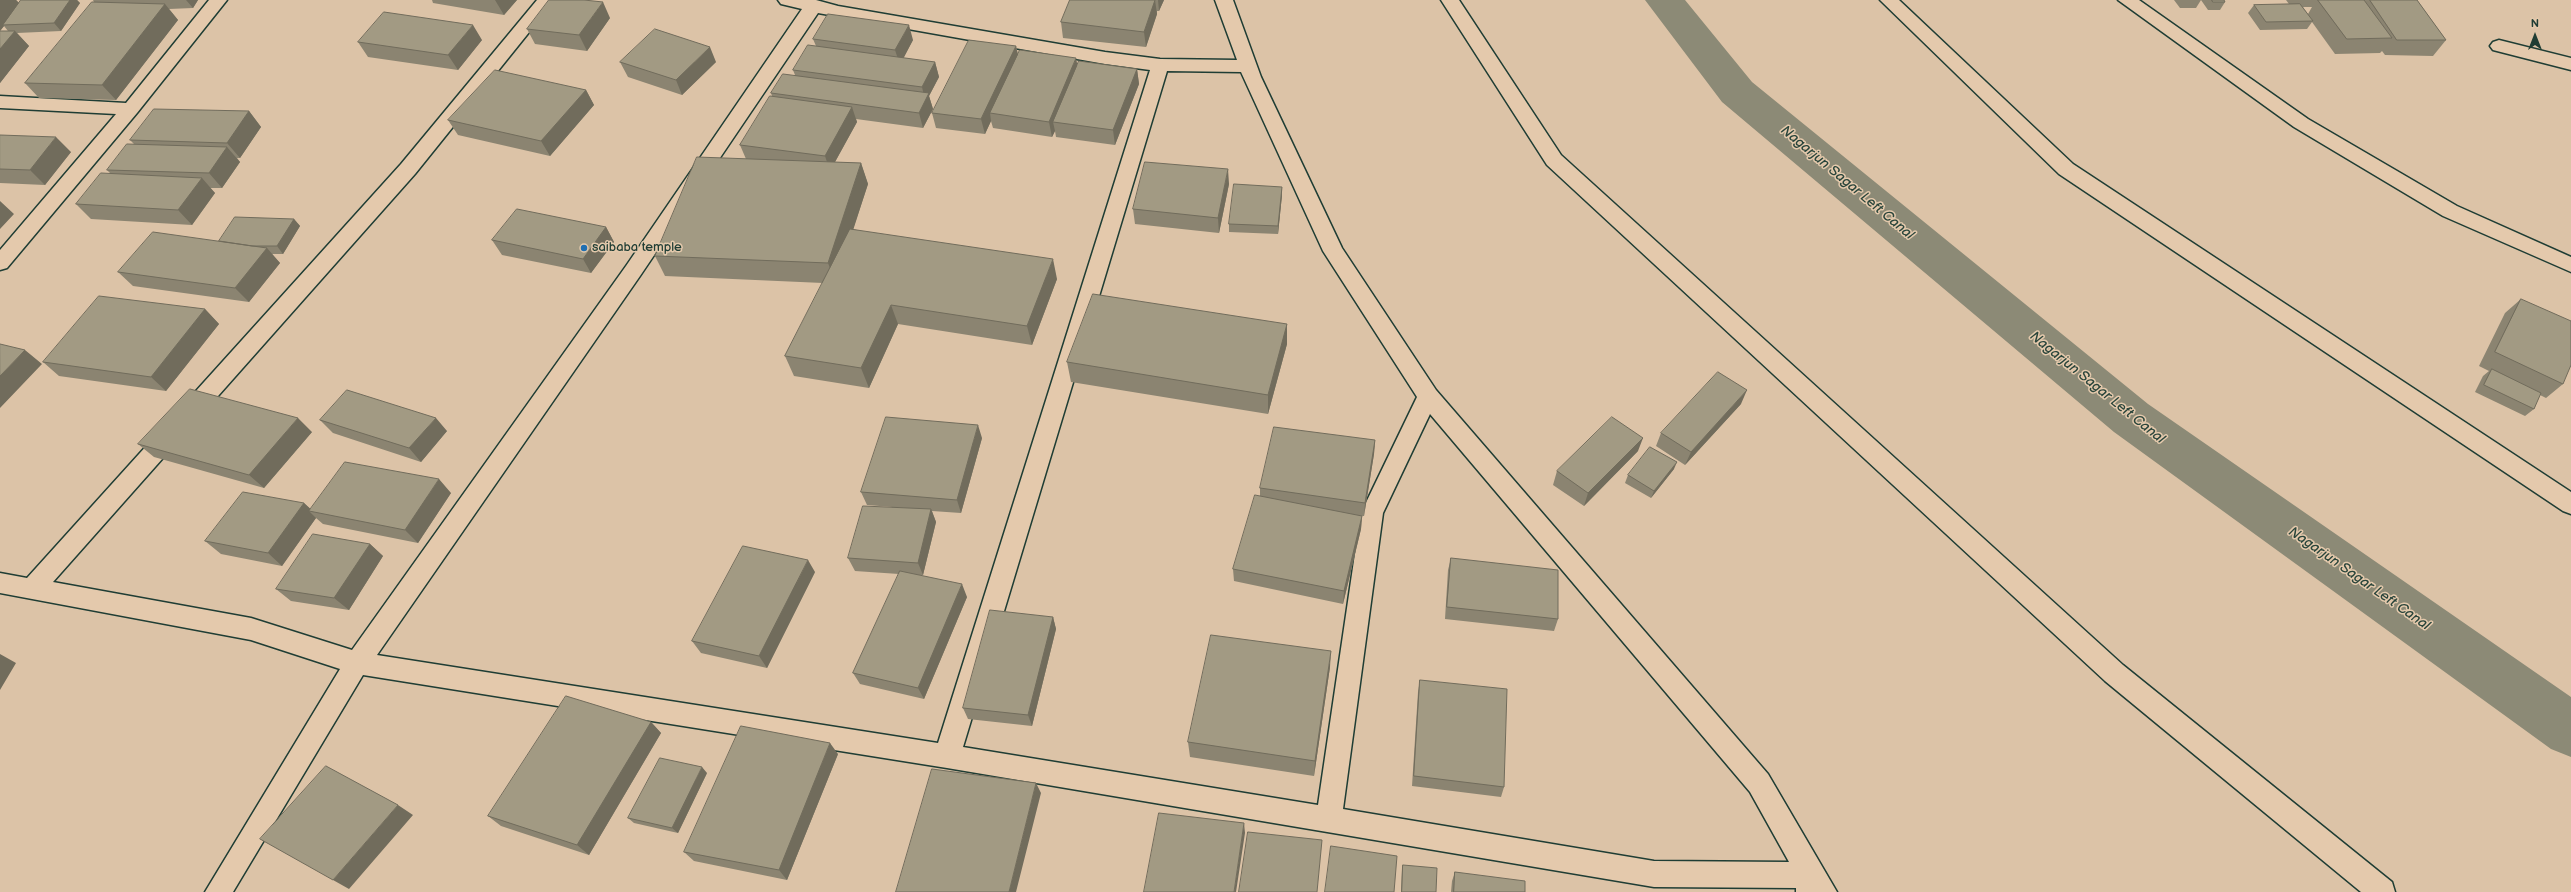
<!DOCTYPE html>
<html>
<head>
<meta charset="utf-8">
<style>
  body { margin:0 }
  #map { position:relative; width:2571px; height:892px; overflow:hidden; background:#dcc3a7; font-family:"Balsamiq Sans",sans-serif }
  canvas { display:block }
  .north { position:absolute; left:2515px; top:16px; width:40px; height:40px; -webkit-text-stroke:3px #e4c9ac; paint-order:stroke; rotate:0deg; font-size:11px; font-weight:700; line-height:16px; text-align:center; color:#1f3d34 }
  .north::after { content:''; display:block; margin:auto; width:14px; height:18px; background:#1f3d34; clip-path:polygon(50% 0,100% 100%,50% 72%,0 100%) }
</style>
</head>
<body>
<div id="map">
<canvas width="2571" height="892"></canvas>
<div class="north">N</div>
</div>
<script>
const g = document.querySelector('canvas').getContext('2d');
g.lineJoin = 'round';
function fillPath(path, color) { g.fillStyle = color; g.fill(path, 'evenodd'); }
function trace(path, color, width, dash) { g.strokeStyle = color; g.lineWidth = width; g.lineCap = dash ? 'butt' : 'round'; g.setLineDash(dash || []); g.stroke(path); }
function drawText(font, color, halo, rows, align = 'center') {
  g.font = font + ' "Balsamiq Sans",sans-serif'; g.lineWidth = 3; g.setLineDash([]); g.textBaseline = 'middle'; g.strokeStyle = halo; g.fillStyle = color; for (const [text, x, y, turn = 0] of rows) {
    g.save(); g.translate(x, y); g.rotate((+turn || 0) * Math.PI / 180); g.textAlign = isNaN(turn) ? turn : align; if (halo) g.strokeText(text, 0, 0); g.fillText(text, 0, 0); g.restore();
  }
}
fillPath(new Path2D(`
  M1645,0H1685L1752,82L2148,404L2571,697V757L2551,749L2114,432L1722,102Z`), '#8c8a76');
const street = new Path2D(`
  M209,0H227L137,113L7,268L0,270V250L116,114L0,108V96L126,103Z
  M537,0H555L415,174L53,582L251,618L352,650L626,266L802,9L781,4L778,0H816L838,6L1105,52L1160,59L1237,60L1215,0H1233L1261,77L1342,248L1436,390L1768,774L1837,892H1796V888L1654,887L947,768L363,675L233,892H205L340,669L251,640L0,593V573L27,578L401,164ZM818,13L1105,64L1150,70L938,743L377,655L640,276ZM1167,71L1241,72L1323,251L1417,397L1361,513L1318,805L963,747ZM1430,414L1750,792L1789,862L1654,861L1343,809L1383,513Z
  M1441,0H1459L1561,155L2123,665L2392,882L2395,892H2361L2105,681L1547,165Z
  M1880,0H1899L2073,164L2571,492V514L2563,511L2059,174Z
  M2118,0H2139L2308,119L2457,206L2571,257V272L2443,216L2294,127Z
  M2499,40L2571,58V70L2493,50L2490,46L2493,42Z`);
trace(street, '#1f3d34', 3);
fillPath(street, '#e4c9ac');
fillPath(new Path2D(`
  M0,0H16L19,3L21,0H77L80,3L61,31L17,33L29,46L0,83ZM4,26L8,31H0Z
  M93,0H198L193,8L169,9L178,20L116,100L39,98L25,83L94,2Z
  M432,0H517L504,15L433,3Z
  M1070,0H1164L1159,11H1157V14L1146,47L1063,38L1061,22Z
  M2174,0H2201L2196,8H2180Z
  M2201,0H2224L2225,2L2220,10H2208Z
  M2286,0H2417L2446,40L2433,56L2385,55L2382,51L2380,53L2335,54L2312,22L2307,29L2260,30L2248,13L2254,5L2289,4ZM2303,7H2312L2308,14Z
  M610,18L587,51L535,44L527,29Z
  M813,39L913,40L903,58L935,62L939,77L929,96L933,109L923,128L856,119L857,122L835,162L861,163L868,184L853,229L1057,279L1032,345L898,324L869,388L794,376L785,356L823,283L665,276L655,256L746,159L740,145L772,96L771,93L795,75L793,70L816,46Z
  M482,40L458,70L368,57L358,42Z
  M1016,46L1018,54L1077,65L1137,69L1139,84L1115,145L1056,137L1055,131L1052,137L993,128L991,121L985,134L936,128L932,113Z
  M620,62H716L682,95L628,77Z
  M586,90L594,105L550,156L458,135L448,120Z
  M249,111L261,127L240,158H237L240,162L222,188H210L215,193L192,225L91,219L76,204L110,173L107,170L134,144L130,140Z
  M0,135L71,152L45,185L0,183Z
  M1229,184L1219,233L1135,224L1133,209Z
  M1282,187V195L1278,234L1229,232V224Z
  M294,219L300,226L283,254H272L280,263L249,302L133,286L118,272Z
  M606,227L614,242L591,273L502,255L492,240Z
  M2521,299L2563,384L2546,398L2540,395L2534,409L2525,416L2475,392L2483,376L2489,371L2479,366L2505,313Z
  M205,309L219,324L166,391L59,376L43,362Z
  M1287,324V344L1268,414L1071,382L1067,362Z
  M1741,404L1685,465L1656,446L1661,433Z
  M320,420L447,431L421,462L333,433Z
  M312,432L264,488L154,457L138,444Z
  M982,438L961,513L932,511L936,522L923,575H919L967,597L924,699L860,684L853,673L899,574L855,571L848,558L892,507L867,505L861,492Z
  M1375,440L1374,454L1364,516H1362L1361,529L1343,604L1234,581L1233,569L1260,496V488Z
  M1638,451L1584,506L1553,485L1557,471Z
  M1674,469L1651,498L1625,483L1628,475Z
  M451,493L418,543L323,524L316,518L282,566L221,554L205,541L304,503L310,509Z
  M370,544L383,556L349,610L291,601L276,589Z
  M1451,558L1558,619L1554,631L1445,619L1448,570Z
  M815,572L767,668L701,653L692,641Z
  M1053,617L1056,629L1032,726L968,719L963,708Z
  M1330,667L1314,776L1190,757L1188,742Z
  M1420,680L1504,787L1501,797L1412,786L1418,692Z
  M651,722L661,733L589,855L501,826L488,816Z
  M838,754L787,880L694,861L684,852Z
  M707,773L678,833L634,823L628,818Z
  M1403,865L1436,892H1401L1402,870Z
  M1455,872L1525,892H1451L1452,881Z`), '#8b8471');
fillPath(new Path2D(`
  M0,0H16L20,4L3,25L4,26L0,31Z
  M70,0H77L80,3L61,31L54,23Z
  M186,0H198L193,8Z
  M495,0H517L504,15Z
  M1155,0L1157,14L1146,47L1144,32Z
  M1158,0H1164L1159,11Z
  M603,2L610,18L587,51L579,35Z
  M165,4L178,20L116,100L102,85Z
  M473,25L482,40L458,70L448,55Z
  M909,25L913,40L900,65L895,50Z
  M15,31L29,46L0,83V49Z
  M1016,46L1019,61L990,113L991,121L985,134L981,119Z
  M710,47L716,62L682,95L676,80Z
  M1076,58L1079,73L1053,122L1055,131L1052,137L1049,122Z
  M935,62L939,77L929,96L933,109L923,128L919,113L925,100L922,87Z
  M1137,69L1139,84L1115,145L1113,130Z
  M586,90L594,105L550,156L541,141Z
  M852,107L857,122L830,171L825,156Z
  M249,111L261,127L240,158L227,143Z
  M56,137L71,152L45,185L30,170Z
  M227,147L240,162L222,188L209,173Z
  M861,163L868,184L836,283L828,263Z
  M1228,169L1229,184L1219,233L1218,218Z
  M202,178L215,193L192,225L178,210Z
  M1282,187V195L1278,234V226Z
  M0,201L14,214L0,229Z
  M294,219L300,226L283,254L277,246Z
  M606,227L614,242L591,273L583,259Z
  M267,248L280,263L249,302L235,288Z
  M1053,259L1057,279L1032,345L1027,326Z
  M891,305L898,324L869,388L861,368Z
  M205,309L219,324L166,391L151,377Z
  M1287,324V344L1268,414V395Z
  M25,350L42,364L0,408V376Z
  M1747,390L1741,404L1685,465L1691,452Z
  M298,418L312,432L264,488L249,475Z
  M436,418L447,431L421,462L409,448Z
  M978,425L982,438L961,513L957,500Z
  M1643,438L1638,451L1584,506L1588,493Z
  M1375,440L1374,454L1364,516L1365,503Z
  M1677,462L1674,469L1651,498L1654,491Z
  M439,479L451,493L418,543L405,530Z
  M304,503L314,512L309,511L316,518L282,566L268,553Z
  M931,509L936,522L923,575L918,563Z
  M1362,516L1361,529L1343,604L1344,591Z
  M370,544L383,556L349,610L334,598Z
  M808,560L815,572L767,668L759,656Z
  M962,584L967,597L924,699L918,688Z
  M1053,617L1056,629L1032,726L1028,715Z
  M1331,651L1330,667L1314,776L1315,761Z
  M0,654L16,663L0,690Z
  M651,722L661,733L589,855L577,845Z
  M830,743L838,754L787,880L779,870Z
  M702,767L707,773L678,833L672,828Z
  M1036,783L1041,793L1016,892H1009Z
  M398,805L413,815L349,889L333,880Z
  M1244,823L1245,833L1236,892H1234Z`), '#716c5c');
const building = new Path2D(`
  M21,0H70L54,23L3,25Z
  M549,0H584L603,2L579,35L527,29Z
  M1070,0H1155L1144,32L1061,22Z
  M2212,0H2224L2225,2H2213Z
  M2318,0H2364L2392,38L2347,39Z
  M2370,0H2417L2446,40H2397Z
  M92,2L165,4L102,85L25,83Z
  M2300,4L2313,21L2266,22L2254,5Z
  M384,12L473,25L448,55L358,42Z
  M828,14L909,25L895,50L813,39Z
  M655,29L710,47L676,80L620,62Z
  M0,31H15L0,49Z
  M969,40L1016,46L981,119L932,113Z
  M808,45L935,62L922,87L793,70Z
  M1020,50L1076,58L1049,122L990,113Z
  M1079,61L1137,69L1113,130L1053,122Z
  M495,70L586,90L541,141L448,120Z
  M783,74L929,93L919,113L771,93Z
  M770,96L852,107L825,156L740,145Z
  M154,109L249,111L227,143L130,140Z
  M0,135L56,137L30,170L0,169Z
  M127,144L227,147L209,173L107,170Z
  M697,157L861,163L828,263L655,256Z
  M1145,162L1228,169L1218,218L1133,209Z
  M101,173L202,178L178,210L76,204Z
  M1234,184L1282,187L1278,226L1229,224Z
  M517,209L606,227L583,259L492,240Z
  M235,217L294,219L277,246H252L219,241Z
  M850,229L1053,259L1027,326L891,305L861,368L785,356Z
  M153,232L267,248L235,288L118,272Z
  M1093,294L1287,324L1268,395L1067,362Z
  M99,296L205,309L151,377L43,362Z
  M2521,299L2571,321V365L2563,384L2495,352Z
  M0,344L25,350L0,376Z
  M2492,369L2541,393L2534,409L2484,385Z
  M1718,372L1747,390L1691,452L1661,433Z
  M190,389L298,418L249,475L138,444Z
  M347,390L436,418L409,448L320,420Z
  M886,417L978,425L957,500L861,492Z
  M1612,417L1643,438L1588,493L1557,471Z
  M1274,427L1375,440L1365,503L1260,488Z
  M1650,447L1677,462L1654,491L1628,475Z
  M345,462L439,479L405,530L309,511Z
  M243,492L304,503L268,553L205,541Z
  M1255,495L1362,516L1344,591L1233,569Z
  M863,506L931,509L918,563L848,558Z
  M313,534L370,544L334,598L276,589Z
  M743,546L808,560L759,656L692,641Z
  M1451,558L1558,570V619L1447,607Z
  M900,571L962,584L918,688L853,673Z
  M990,610L1053,617L1028,715L963,708Z
  M1211,635L1331,651L1315,761L1188,742Z
  M1420,680L1507,689L1504,787L1414,776Z
  M566,696L651,722L577,845L488,816Z
  M741,726L830,743L779,870L684,852Z
  M660,758L702,767L672,828L628,818Z
  M326,766L398,805L333,880L260,839Z
  M932,769L1036,783L1009,892H896Z
  M1159,813L1244,823L1234,892H1144Z
  M1248,832L1322,840L1317,892H1239Z
  M1331,846L1397,856L1394,892H1325Z
  M1403,865L1437,868L1436,892H1402Z
  M1455,872L1525,881V892H1454Z`);
fillPath(building, '#a29a83');
trace(building, '#716c5c', 1);
for (const [x, y, r, color] of [
  [584,248,4,"#1f6fb2"]
]) { const dot = new Path2D(); dot.arc(x, y, r, 0, 2 * Math.PI); g.fillStyle = color; g.fill(dot); trace(dot, '#e4c9ac', 1.5); }
drawText('13px', '#1f3d34', '#e4c9ac', [
  ["saibaba temple",592,248]
], 'left');
drawText('italic 14px', '#2a453b', '#e4c9ac', [
  ["Nagarjun Sagar Left Canal",1847,183,40],
  ["Nagarjun Sagar Left Canal",2097,388,39],
  ["Nagarjun Sagar Left Canal",2359,579,35]
]);
</script>
</body>
</html>
